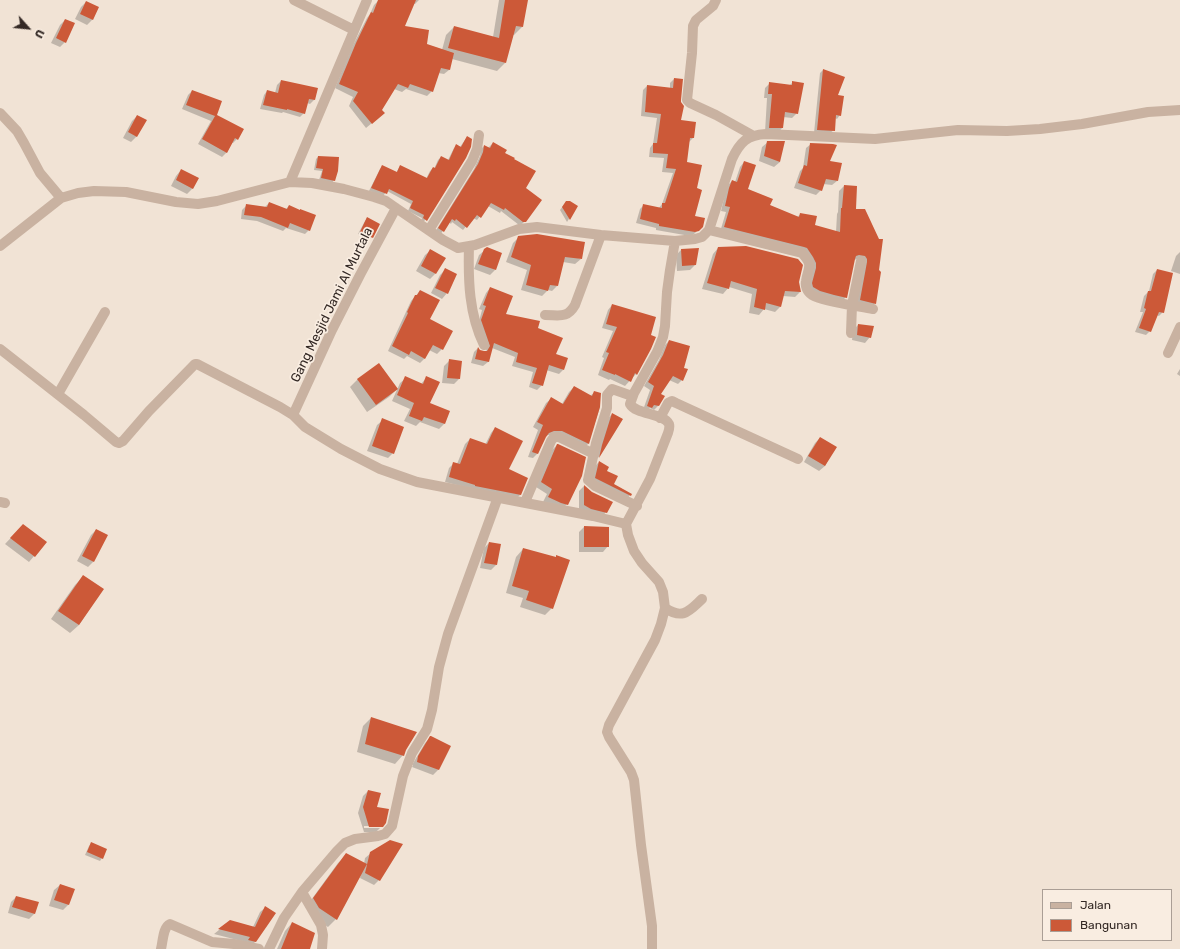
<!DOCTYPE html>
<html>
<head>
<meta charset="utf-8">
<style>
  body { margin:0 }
  #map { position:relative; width:1180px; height:949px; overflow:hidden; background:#f1e3d5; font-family:Rubik,sans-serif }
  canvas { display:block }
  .legend { position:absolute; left:1042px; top:889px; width:130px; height:52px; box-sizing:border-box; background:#f9ede1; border:1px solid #aa9e95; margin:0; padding:5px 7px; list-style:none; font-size:12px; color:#332824 }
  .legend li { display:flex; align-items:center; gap:8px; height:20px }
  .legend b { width:20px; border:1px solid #aa9e95 }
  .north { position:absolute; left:8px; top:8px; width:40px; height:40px; -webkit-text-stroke:3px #f9ede1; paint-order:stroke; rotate:117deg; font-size:11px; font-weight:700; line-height:16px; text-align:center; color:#332824 }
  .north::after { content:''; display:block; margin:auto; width:14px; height:18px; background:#332824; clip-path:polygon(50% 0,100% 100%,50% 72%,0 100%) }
</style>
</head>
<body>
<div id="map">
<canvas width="1180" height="949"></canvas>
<ul class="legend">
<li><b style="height:5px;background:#c9b2a1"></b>Jalan</li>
<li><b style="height:11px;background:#cc5938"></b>Bangunan</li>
</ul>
<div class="north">U</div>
</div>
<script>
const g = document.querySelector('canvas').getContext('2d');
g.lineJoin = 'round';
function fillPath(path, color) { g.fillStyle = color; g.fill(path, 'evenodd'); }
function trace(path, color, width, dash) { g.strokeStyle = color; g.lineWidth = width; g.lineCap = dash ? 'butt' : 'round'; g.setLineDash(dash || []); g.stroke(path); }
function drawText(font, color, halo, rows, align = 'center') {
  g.font = font + ' Rubik,sans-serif'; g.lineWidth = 3.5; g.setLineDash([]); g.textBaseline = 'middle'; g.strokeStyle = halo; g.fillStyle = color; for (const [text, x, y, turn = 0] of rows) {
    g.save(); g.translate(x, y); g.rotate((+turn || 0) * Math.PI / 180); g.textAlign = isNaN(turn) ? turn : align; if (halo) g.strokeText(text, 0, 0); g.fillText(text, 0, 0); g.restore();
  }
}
fillPath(new Path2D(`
  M379,0H419L415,4H413L403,26L425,45L442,50L446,35L454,27L493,37L499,0H527L522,27L514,35H513L505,63L497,71L452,59L449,70L444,74L438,73L432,91L427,96L406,89L402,92L394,89L381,110L378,118L366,128L349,106L353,97L335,88L351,49L367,18L370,14L374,5Z
  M86,2L98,8L92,20L87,25L75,19L81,7Z
  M65,20V42L60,47L51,43L60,25Z
  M823,70L837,96L840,115L837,119L835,118L834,130L830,133H814L820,73Z
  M674,79L679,121L693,138L689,142L686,163L696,189L694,217L702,226L693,235L690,236L656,230V228L636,223L640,209L644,205L659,208L662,204L673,173L662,172L664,158L649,157L650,148L653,144L657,118L641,116L643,90L647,86L670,89V83Z
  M281,81L316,89L314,100L310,104L307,103L304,113L300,117L283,112L282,113L260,109L264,95L267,91L275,93L277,85Z
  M793,82L797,113L792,118L783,117L782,128L778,133L765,132L767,98H764L765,88L770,83L789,86Z
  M192,91L237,139L233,143H232L227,152L222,157L198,144L211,121L182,109L188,95Z
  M137,116L145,120L136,137L131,142L123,138L132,121Z
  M467,137L465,158L423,223L421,221L422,218L408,211L411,204L387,191L383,196L369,191L380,169L383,166L396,173L400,166L426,179L430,171L433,168L434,169L438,160L441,157L448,160L454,148L457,146L460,147Z
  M768,142L780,162L774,167L759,161L762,147Z
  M493,143L504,153L525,188V221L521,225H519L501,211L500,213L488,206L477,220L473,218L463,230L452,222L451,224L449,222L440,235L435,232L474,169L480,156L481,149L484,146L488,148Z
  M811,144L829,162L837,181L832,185L823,184L821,190L816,195L794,188L800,171L803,168L806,148Z
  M318,157L338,158L334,180L332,183L319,180L322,171L314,170L316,159Z
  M744,162L747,189L769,205L797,217L801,214L814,226L836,232L837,214L838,212L839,191L844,186L855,210H865L875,303L871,308L855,305L861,261L857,259L854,260L846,297L841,302L808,291L811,273L802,253L720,232L726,212L721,211L727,186L732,181L735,182L740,167Z
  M181,170L198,178L192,189L187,194L171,186L176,176Z
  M566,202L577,206L567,222L560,210Z
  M269,203L286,209L289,206L309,230L305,234L286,228L283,231L257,221L241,219L242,210L246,206L265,207Z
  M367,218L372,237L370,239L358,234L365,221Z
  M519,237L581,259L575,264L563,262L557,286L552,291L548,290L542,296L521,290L527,270L506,262L513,243Z
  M718,248L798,282L800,292L795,297L783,296L780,307L775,312L764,309L759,315L749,313L752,294L729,287L723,294L702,289L713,254Z
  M431,250L444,258L435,274L430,279L416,271L425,255Z
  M485,250L495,270L490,275L474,269L479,255Z
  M681,250L695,265L690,270L677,271L676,255Z
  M1180,252V274L1171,271L1176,256Z
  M445,270L447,293L442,299L431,293L440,275Z
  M1157,270L1163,312L1159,316L1156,315L1150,331L1146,335L1135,332L1143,312H1140L1144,296L1149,291L1153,274Z
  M490,288L504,315L536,329L555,355L563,370L559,374L546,370L542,385L537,390L529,387L533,372L512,366L515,357L492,348L488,362L483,366L471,363L474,352L478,348L479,351L487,352L478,325L482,310L479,309L486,293Z
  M420,291L429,320L442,349L437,354L429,350L425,358L420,363L407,356L404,359L388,351L411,301Z
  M612,305L650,336L636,374L625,386L610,379L609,380L598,375L604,358L602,357L613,331L602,328L608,310Z
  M858,325L870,337L865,343L852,340L853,330Z
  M669,341L683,368L682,380L678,384L669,380L659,395L658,406L654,410L650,408L647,411L643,410L650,390L644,386L659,360L665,345Z
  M449,361L459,379L454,384L442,383L444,366Z
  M1180,369V376L1177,374Z
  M427,377L429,404L449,412L444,424L439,429L420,422L416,426L404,421L410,409L392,401L400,383L406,378L421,384Z
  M358,379L397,389L389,397L367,412L350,387Z
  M574,387L590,396L595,392L600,407L588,444L583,449L557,436L548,435L545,437L537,454L533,458L528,457L538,430L533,427L546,403L551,399L562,404L569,392Z
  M612,414L622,419L599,457L595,460L607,419Z
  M383,420L393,453L388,458L367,451L377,425Z
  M495,428L508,470L527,478L520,495L515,500L445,482L449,468L454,463L457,464L465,444L470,439L485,445L491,433Z
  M820,438L835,447L825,466L819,471L804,462L815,443Z
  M557,445L567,504L562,509L543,502L547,494L536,487L552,450Z
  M599,462L605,471L612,484L630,495L627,499L592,482L595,466Z
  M584,486L591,493L606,512L601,518L579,510V491Z
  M23,525L46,542L29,562L5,544Z
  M584,527L608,546L603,552H579V532Z
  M96,530L107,535L93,562L88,567L77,561L91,535Z
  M489,543L496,565L491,570L480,568L484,548Z
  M523,549L555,558L557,556L552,608L545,615L520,607L523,598L506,593L516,557Z
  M83,577L103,589L79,625L70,633L51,619L75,585Z
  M371,718L406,749L403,755L395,764L357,752L363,726Z
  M431,737L438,770L433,775L412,767L413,765H412L425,743Z
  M368,791L382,826H364V828H380L376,832H364L358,813L363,796Z
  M92,843L102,858L100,861L85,855L89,846Z
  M371,853L379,880L374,885L360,878L361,872L336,919L328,927L311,916L306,907L338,863L347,855L364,864L365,858Z
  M60,885L73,890L68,905L63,910L49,906L54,890Z
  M16,897L35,913L29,919L8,913L11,902Z
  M266,907L256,941L250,947L245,942L214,934L230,921L253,927L260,912Z
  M292,923L309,949H277L285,931Z`), '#0003');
fillPath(new Path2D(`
  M378,0H416L405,26L429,30L427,44L454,53L450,70L441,68L433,92L410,84L408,88L398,84L382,110L385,113L372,124L353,101L358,92L339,84L356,43L371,12L373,13Z
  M505,0H528L523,27L516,26L506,63L448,48L454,26L499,38Z
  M86,1L99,7L93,20L80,14Z
  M65,19L75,23L66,43L56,38Z
  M823,69L845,77L838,95L844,96L841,116L836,115L835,131L817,130Z
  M674,78L683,79L681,100V102L684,106L681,120L696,122L694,138H690L687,162L702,165L697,188L702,190L695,216L705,218L703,227L699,231L695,232L659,226V224L640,219L643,204L662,208V203H665L676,169L666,168L668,154L653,153V143H657L661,114L645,112L647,85L673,88Z
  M281,80L318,88L315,100L309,99L305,114L287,109V110L263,105L267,90L278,93Z
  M792,81L804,83L798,114L785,112L783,128H769L772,94H768L769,82L792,85Z
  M192,90L222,101L217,115L244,129L238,140L235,138L227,153L202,139L215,116L186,105Z
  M137,115L147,120L137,137L128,132Z
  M467,136L472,139L471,147L466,158L427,221L423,218L424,215L410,208L413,201L389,189L387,194L371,188L382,165L397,172L400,165L427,178L433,167L435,168L441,156L449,160L456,144L461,147Z
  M767,141H785L780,162L764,156Z
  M493,142L507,150L505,153L515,158L514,159L536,171L526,188L542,200L526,222H523L505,208L504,210L491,203L481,218L477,215L467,228L456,219L455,221L452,219L444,232L438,228L478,164L483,152L484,145L490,148Z
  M810,143L833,144L837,145L830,161L842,163L838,181L826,179L822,191L798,183L804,165L807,166Z
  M318,156L339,157L338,171L335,181L321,178L323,169L316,168Z
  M744,161L756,165L748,189L773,199L770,205L799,217L800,213L817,216L815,225L840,232L841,208H842L844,185L857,186L856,209H865L879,239H883L879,270L881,272L876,304L860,300L867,262V259L865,256L859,255L856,256L855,259L847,298L834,295L820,291L813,287L812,283L816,268V263L813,257L807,248L804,247L724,227L730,207L725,206L729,188L732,180L737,182Z
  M181,169L199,178L193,189L176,180Z
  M566,201H570L578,206L570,220L562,207Z
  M269,202L287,209L289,205L300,210V209L316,215L310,231L290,223L288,228L261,217L244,215L246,204L267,207Z
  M367,217L380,224L373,238L360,232Z
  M537,234L585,242L582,259L565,257L558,286L550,285L548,291L526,285L531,265L511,257L518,236Z
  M746,246L798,259L803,265L799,282L801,292L785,291L781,307L766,303L765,310L754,307L757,289L731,281L729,289L707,283L718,247Z
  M487,247L502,253L496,270L478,264L484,249Z
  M699,248L696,265L682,266L681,249Z
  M430,249L446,258L436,274L421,266Z
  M445,268L457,274L448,294L435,288Z
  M1157,269L1173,273L1164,313L1159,312L1151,332L1139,328L1146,309L1144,308L1148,291H1151Z
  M490,287L513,296L506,314L540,321L538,328L563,338L556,354L568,358L564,370L549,365L543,386L532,383L537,368L516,362L518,353L494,343L489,362L475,359L478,347L480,350L484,351H487L490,346L481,320L486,306L483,305Z
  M420,290L440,300L430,319L453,331L443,350L433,345L425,359L411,351L409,355L392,346L408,313L407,312L415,295H417Z
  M612,304L656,317L651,335L656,337L651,349L637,375L635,373L631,382L615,374V375L602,370L609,353L606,352L617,327L606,324Z
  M858,324L874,326L871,338L857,335Z
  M669,340L690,346L684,368L688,369L683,381L673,376L661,394L665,396L659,406L654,405L652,408L647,406L654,386L648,382L663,355Z
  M449,359L462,361L460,379L447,378Z
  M379,363L398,389L376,405L357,379Z
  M405,376L423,384L426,376L440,382L430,403L450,411L445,424L424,417L422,421L409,416L414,403L397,395Z
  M574,386L592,396L594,391L601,393L600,407L589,444L562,431H554L549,433L546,437L538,454L532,452L543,425L537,422L551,397L563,404Z
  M612,413L623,419L599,458L602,445Z
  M382,418L404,427L394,454L372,446Z
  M495,427L523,441L509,469L528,478L521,495L475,486V485L449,477L453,462L460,464L470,438L487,444Z
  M820,437L837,447L825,466L808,456Z
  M557,444H558L586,457L582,476L568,505L561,503L548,497L552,489L541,482Z
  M599,461L609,467L607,471L618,476L614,484L632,494L631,496L595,478Z
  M584,485L592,492L613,502L607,513L591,509L584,505Z
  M23,524L47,542L35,557L10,538Z
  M584,526L609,527V547H584Z
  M96,529L108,535L94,562L82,556Z
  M489,542L501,544L497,565L484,563Z
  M523,548L556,557V555L570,560L553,609L526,600L529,591L512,586Z
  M83,575L104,589L79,625L58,611Z
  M371,717L417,732L406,750L404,756L365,744Z
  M430,736H431L451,746L439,770L417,762L418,756Z
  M368,790L381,793L377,807L389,809L386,823L383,827H369L363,807Z
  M390,840L403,844L380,881L365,873L370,852Z
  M91,842L107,849L103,859L87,852Z
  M346,853L367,864L337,920L319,908L313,898Z
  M60,884L75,889L69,905L54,900Z
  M16,896L39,902L35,914L12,907Z
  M265,906L276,913L256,942L248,940L250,937L218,929L230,920L255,927Z
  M292,922L315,933L310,949H281Z`), '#cc5938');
trace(new Path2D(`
  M294,0L354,30
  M716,0L713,6L696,20L693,26L692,53L687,100L690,103L716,115L752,135
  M0,113L17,131L24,143L40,173L61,198
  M290,182L367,0
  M429,230L472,161L477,149L479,135
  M709,230L802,253C814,266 808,267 806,281C805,286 807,292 812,295C824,302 858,306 873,309
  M0,246L61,198L78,193L94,191L126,192L176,202L198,204L217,201L290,182L312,183L344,189L374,197L386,201L396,208L443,240L458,248L475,245L519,229L537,227L601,235L675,241L695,239L702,237L709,230L732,159C740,142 747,135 766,134L875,139L958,130L1007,131L1040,129L1082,124L1148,112L1180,110
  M469,246C468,280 469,315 484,345
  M545,315C559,315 567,319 575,305L601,235
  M851,333L852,305L861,261
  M0,349L84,415L116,442L119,443L123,441L149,411L195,364H197L280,407L293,415L305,427L341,449L380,469L417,482L593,516L626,524
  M1168,353L1180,327
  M58,394L105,312
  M632,396L612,389L607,395V408L596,443L588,480L595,486L637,506
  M293,415L332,330L360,275L396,208
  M660,418L668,403L672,401L676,403L798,459
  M0,502L5,503
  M525,502L551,441L554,437H559L594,454
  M665,608C683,620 689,611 702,599
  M302,892L321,925L323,935L322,949
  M161,949C163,941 163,927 170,924L212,942L234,944L259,949
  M269,949L284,918L302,892L337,851L345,843L355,839L378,836L385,834L392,826L403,776L412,753L427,729L432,710L439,667L448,634L498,497
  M652,949V926L641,845L634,780L631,772L609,737L607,732L609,725L655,640L661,624L665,608L663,592L659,582L642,563L634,551L628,535L626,524L650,479L668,433C669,430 670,427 669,424C664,413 636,415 630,404L634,393L657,352L663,337L665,326L667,292L670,270L675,241`), '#c9b2a1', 10);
drawText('13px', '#332824', '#f9ede1', [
  ["Gang Mesjid Jami Al Murtala",332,305,-64]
]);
</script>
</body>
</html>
